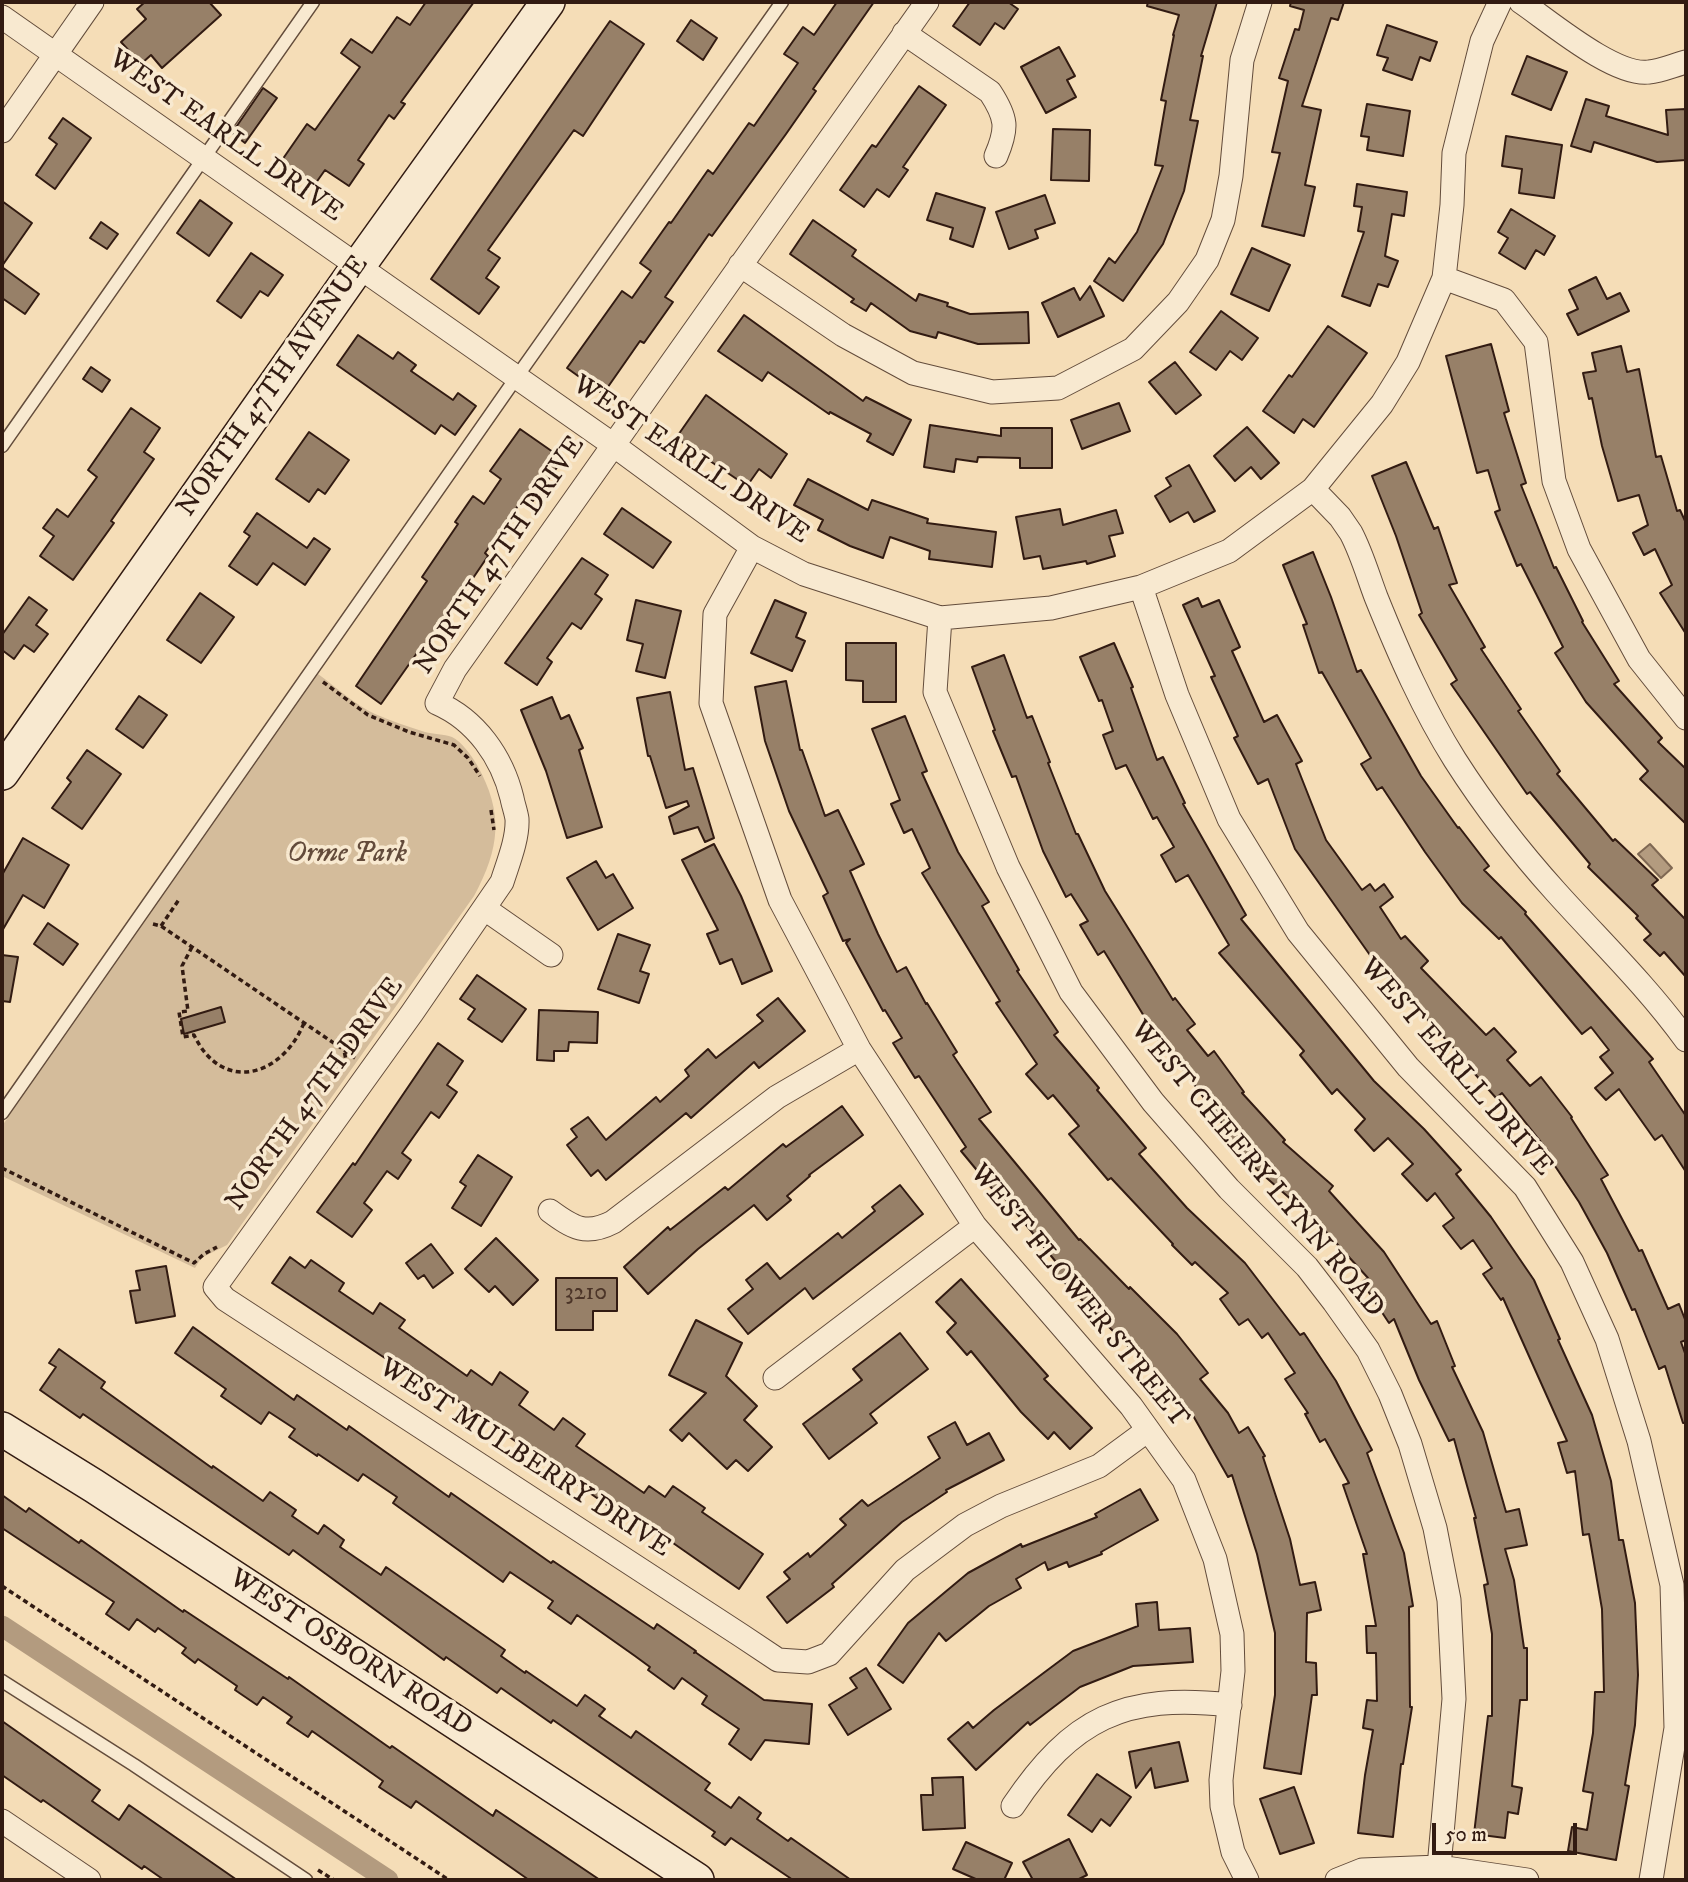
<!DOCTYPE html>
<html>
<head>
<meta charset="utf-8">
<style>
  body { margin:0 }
  #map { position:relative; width:1688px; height:1882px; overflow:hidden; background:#f5ddb7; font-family:"IM FELL DW Pica",serif }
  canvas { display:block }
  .frame { position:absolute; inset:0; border:4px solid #321b12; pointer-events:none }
  .scale { position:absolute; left:1432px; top:1823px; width:145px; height:32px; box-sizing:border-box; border:4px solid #321b12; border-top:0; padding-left:9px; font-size:21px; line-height:24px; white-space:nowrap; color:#321b12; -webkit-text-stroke:5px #f8e9d0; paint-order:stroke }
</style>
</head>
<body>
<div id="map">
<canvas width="1688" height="1882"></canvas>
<div class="frame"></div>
<div class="scale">50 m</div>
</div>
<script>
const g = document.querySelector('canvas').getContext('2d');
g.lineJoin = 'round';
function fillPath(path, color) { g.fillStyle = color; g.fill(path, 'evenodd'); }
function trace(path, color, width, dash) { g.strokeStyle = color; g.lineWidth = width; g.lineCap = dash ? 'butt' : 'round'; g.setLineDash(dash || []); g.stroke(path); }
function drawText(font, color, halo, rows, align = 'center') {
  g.font = font + ' "IM FELL DW Pica",serif'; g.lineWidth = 7; g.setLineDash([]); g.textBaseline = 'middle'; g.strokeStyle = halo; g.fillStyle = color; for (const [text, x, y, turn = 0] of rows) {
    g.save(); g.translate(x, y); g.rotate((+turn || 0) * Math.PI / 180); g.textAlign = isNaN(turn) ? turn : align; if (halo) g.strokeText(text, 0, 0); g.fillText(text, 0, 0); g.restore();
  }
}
fillPath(new Path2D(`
  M318,674C336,687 355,705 375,714C391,721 409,727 425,732C433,734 444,734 452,737C461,741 472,756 477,765C504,813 500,848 474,896L227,1245L201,1258L195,1268L2,1176V1126Z`), '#d4bc9b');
const water = new Path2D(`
  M1650,844L1672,868L1661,878L1638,854Z`);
fillPath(water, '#b39b7f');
trace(water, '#7f6853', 2);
trace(new Path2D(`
  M2,1626L388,1880`), '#b39b7f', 21);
const building = new Path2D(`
  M145,2H209L221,15L162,68L151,55L141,64L121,42L146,19L137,9Z
  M426,2H474L401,102L405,104L394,119L389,115L358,160L364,164L349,186L325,170L313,187L280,163L307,124L315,130L360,67L341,53L351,39L372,53L397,17L410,25Z
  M837,2H874L813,89L816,91L786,134L712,236L709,234L665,297L673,302L644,343L640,341L603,394L567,368L622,291L632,298L651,271L640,263L669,222L671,223L708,170L713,174L749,123L754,126L798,63L784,54L803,27L814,35Z
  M970,2H1008L1018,9L1004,29L995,23L980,45L953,26Z
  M1148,2H1217L1201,56H1203L1190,120L1198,121L1184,191L1163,244L1123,301L1094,281L1109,258L1115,263L1137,232L1163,166L1155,165L1166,101L1161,100L1174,35H1173L1179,15L1147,6Z
  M1291,2H1344L1338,20L1331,18L1302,106L1321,110L1305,185L1315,187L1304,236L1262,226L1280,153L1272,152L1288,81L1279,78L1295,29L1299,30L1304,10L1290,6Z
  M691,20L717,38L703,60L677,41Z
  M610,21L644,44L583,136L574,130L488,250L500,258L486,278L499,287L479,314L431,279Z
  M1387,25L1437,42L1430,61L1420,57L1412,80L1383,70L1388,58L1377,55Z
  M1059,47L1075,76L1067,80L1076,97L1046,113L1021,67Z
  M1527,56L1567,72L1551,110L1512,94Z
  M919,86L946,105L903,167L908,170L889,197L877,189L864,207L840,190L872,145L876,147Z
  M263,88L277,98L245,143L232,133Z
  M1586,99L1609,106L1606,116L1668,135L1666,110L1686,109V160L1657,162L1594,142L1591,152L1571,146Z
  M1367,104L1410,111L1403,156L1367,150L1369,137L1361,136Z
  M63,118L91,138L55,189L36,175L57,144L49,138Z
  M1053,129L1090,130L1089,181L1051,180Z
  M1506,136L1562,145L1554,198L1519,193L1522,169L1502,166Z
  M1357,184L1407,192L1404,216L1392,214L1385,256L1398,261L1388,287L1378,284L1370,306L1342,296L1364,232L1358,231L1362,207L1354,206Z
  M936,193L985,208L973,247L950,239L953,228L927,220Z
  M1045,195L1055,223L1035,230L1038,238L1009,249L996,212Z
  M200,200L232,223L209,256L177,233Z
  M2,201L32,223L2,266Z
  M1511,209L1555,236L1544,255L1536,250L1525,269L1499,253L1508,238L1498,232Z
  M813,220L856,250L852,256L916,301L919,294L948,303L947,306L970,314L1028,312L1029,343L978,344L938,332L936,338L910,331L871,303L866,311L851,302L854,299L790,254Z
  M101,222L118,234L107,249L90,238Z
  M1252,248L1290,265L1269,311L1231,294Z
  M251,253L283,275L268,296L260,291L241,318L217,301Z
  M2,267L39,294L25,314L2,298Z
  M1596,277L1607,299L1620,293L1629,311L1578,335L1567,314L1578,309L1569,290Z
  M1090,286L1104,316L1058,337L1042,303L1074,288L1080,300Z
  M1221,311L1258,338L1242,360L1230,351L1216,370L1190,352Z
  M744,315L863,401L866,397L911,420L893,455L867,441L871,434L830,412L829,414L768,372L762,381L718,351Z
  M1328,326L1367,353L1314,427L1303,419L1294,433L1263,411L1289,375L1292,377Z
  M358,335L393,359L398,352L416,365L411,371L453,400L458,393L476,406L455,435L441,425L435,434L337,365Z
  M1491,344L1509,411L1504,413L1526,483L1521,485L1554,568L1556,567L1583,621L1582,622L1619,681L1614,684L1662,738L1658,742L1686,769V824L1640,779L1648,771L1586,702L1555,653L1563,647L1521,564L1517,566L1495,512L1500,510L1488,470L1477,473L1446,356Z
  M1621,346L1627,372L1639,369L1656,457L1661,456L1677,511L1680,510L1686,523V634L1660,593L1672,585L1655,549L1644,555L1633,533L1648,525L1639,495L1618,501L1602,446L1592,398L1589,399L1583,373L1596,371L1592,353Z
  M1175,362L1201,395L1176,414L1149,382Z
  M91,367L110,380L102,392L83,379Z
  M706,395L787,454L771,478L759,469L747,486L676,438Z
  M1119,403L1130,431L1082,449L1071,420Z
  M131,408L160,428L144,452L154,459L111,521L114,523L73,580L40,556L54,536L43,528L57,509L68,517L97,477L88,470Z
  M930,425L1001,436V428H1052V468H1020V458L978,457L977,462L956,459L954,472L924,467Z
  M1247,427L1279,463L1261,479L1251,467L1235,481L1214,456Z
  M520,429L563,459L533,501L525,496L485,553L488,556L450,612L420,655L417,653L381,704L356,686L427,581L422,577L458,524L455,522L473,496L484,504L501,479L490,471Z
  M309,432L349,460L325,494L318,489L309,502L276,479Z
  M1406,462L1434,529L1438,527L1457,583L1449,585L1485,647L1481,649L1521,709L1518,711L1560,771L1557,774L1613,841L1615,839L1658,880L1652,885L1686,920V977L1664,952L1660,956L1644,940L1651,934L1636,918L1638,916L1588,867L1590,864L1530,792L1527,794L1451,684L1457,680L1419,615L1422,613L1396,536L1372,476Z
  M1189,465L1215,511L1194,522L1188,512L1170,522L1155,496L1171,486L1166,478Z
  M808,479L868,510L872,500L928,519L927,523L996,532L992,567L929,559L930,551L890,537L883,558L850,546L818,530L823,520L794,505Z
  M622,508L671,542L653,568L604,534Z
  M1060,509L1063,525L1116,510L1123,533L1109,536L1115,556L1087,564L1086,561L1043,569L1040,556L1024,559L1016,517Z
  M257,513L307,548L314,538L330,549L305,585L273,563L257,585L229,566L250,536L244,532Z
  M1313,552L1331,597L1357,672L1361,670L1421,776L1458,828L1459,827L1489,866L1484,870L1526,912L1525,914L1653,1059L1649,1062L1686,1116V1172L1662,1135L1655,1140L1619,1089L1606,1100L1595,1088L1613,1073L1600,1057L1609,1050L1591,1027L1582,1034L1501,937L1499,939L1462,903L1425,852L1382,787L1377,790L1361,764L1371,758L1322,672L1319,673L1303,625L1307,624L1283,565Z
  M582,558L608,575L595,594L602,599L581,629L572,623L547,658L552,662L537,685L505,663Z
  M200,593L234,617L201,663L167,640Z
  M29,597L47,610L36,625L48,634L34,652L24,645L14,659L2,650V635Z
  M1198,598L1202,607L1219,600L1240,647L1232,651L1264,722L1277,715L1302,761L1296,764L1326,840L1362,890L1370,884L1375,891L1384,884L1393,897L1380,907L1401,939L1405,936L1428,961L1421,968L1486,1035L1494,1028L1516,1052L1507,1060L1530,1086L1541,1077L1572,1117L1571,1118L1608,1175L1601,1179L1639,1251L1642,1250L1668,1309L1679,1304L1686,1322V1340L1681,1342L1686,1356V1423H1683L1665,1366L1659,1369L1635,1309L1632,1310L1607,1253L1579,1202L1547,1154L1549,1152L1502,1093L1496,1098L1461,1058L1462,1057L1377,965L1295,849L1268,779L1258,784L1234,738L1238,736L1211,677L1215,676L1183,605Z
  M636,600L681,611L665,678L636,671L643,644L627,640Z
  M775,600L806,613L796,637L805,641L792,671L751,653Z
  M846,643H896V702H863V681L846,680Z
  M1114,643L1133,687L1131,688L1157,760L1163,757L1185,803L1183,804L1246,915L1241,919L1374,1081L1424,1129L1461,1170L1456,1174L1491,1217L1534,1280L1560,1339L1558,1340L1592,1415L1611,1481L1619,1540H1623L1635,1603L1638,1675L1635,1725L1625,1785L1629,1786L1616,1860L1568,1851L1572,1827L1587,1830L1593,1793L1583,1791L1593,1733L1595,1692H1604L1602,1609L1589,1534L1583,1535L1575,1471L1567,1473L1558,1443L1567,1441L1503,1298L1501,1300L1483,1274L1492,1268L1473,1240L1461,1249L1443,1226L1454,1218L1435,1193L1427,1201L1402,1174L1413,1164L1388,1138L1374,1151L1355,1130L1365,1119L1337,1089L1332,1094L1300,1055L1304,1051L1219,953L1229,945L1188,875L1176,882L1161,855L1174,847L1157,817L1153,819L1126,765L1116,769L1103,735L1113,731L1102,700L1099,701L1080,657Z
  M1004,655L1027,718L1032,716L1050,762L1048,763L1076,834H1078L1105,891L1173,1000L1175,998L1195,1024L1187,1030L1208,1056L1214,1051L1244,1092L1242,1093L1285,1140L1283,1142L1333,1186L1329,1191L1384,1252L1431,1324L1437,1321L1455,1366L1452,1367L1483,1432L1506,1512L1519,1509L1527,1545L1505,1549L1514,1580L1524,1648H1527V1700H1520L1512,1786L1522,1788L1518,1814L1508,1812L1505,1838L1474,1834L1488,1716H1492V1634L1484,1585L1488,1584L1474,1518H1476L1454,1439L1449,1441L1419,1380L1394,1319L1389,1323L1362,1282L1368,1278L1318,1223L1253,1166L1220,1130L1224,1126L1178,1062L1144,1023L1147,1021L1104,951L1098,955L1080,925L1088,921L1071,894L1066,897L1043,851L1016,776L1012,777L993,731L995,730L972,667Z
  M786,681L800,750H802L825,816L838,810L864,864L850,871L878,934L897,972L906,967L926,1004L927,1003L957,1052L953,1055L991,1112L979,1119L1079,1240L1080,1239L1129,1289L1130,1287L1177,1334L1208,1373L1200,1379L1228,1413L1239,1433L1248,1427L1265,1456L1263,1457L1290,1539L1300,1585L1315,1582L1321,1610L1307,1613L1306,1662L1316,1663L1317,1695H1312L1301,1774L1264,1768L1275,1695V1633L1257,1554L1232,1475L1228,1477L1191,1412L1188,1414L1144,1358L1142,1360L1050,1268L1056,1262L1002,1195L999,1197L961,1151L966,1147L919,1076L915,1078L893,1043L902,1038L885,1010L883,1011L846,943L850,939L843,941L823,896L828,893L789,811L765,741L755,687Z
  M670,692L685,770L693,768L714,838L705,842L698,827L674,834L669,817L689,806L687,801L666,808L650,756H648L637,698Z
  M139,696L167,715L143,748L116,729Z
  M552,697L561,719L569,715L583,748L579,750L602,827L567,838L546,771L521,710Z
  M905,716L927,771L922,773L958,852L989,902L982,906L1019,970L1017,971L1058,1032L1054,1035L1099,1088L1097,1090L1146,1148L1139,1154L1187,1208L1245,1263L1300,1335L1304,1333L1336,1381L1372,1450L1367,1453L1404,1553L1413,1606L1409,1607L1410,1707H1412L1403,1764H1401L1393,1837L1358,1833L1365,1775L1373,1730L1363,1728L1367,1700L1377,1701L1376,1653H1367L1366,1626H1376L1363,1554H1367L1343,1485L1349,1483L1325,1439L1320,1442L1305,1414L1308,1413L1285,1379L1295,1373L1268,1333L1262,1338L1248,1319L1239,1325L1220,1299L1228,1293L1195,1262L1192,1265L1172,1245L1173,1244L1111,1178L1108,1180L1069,1134L1079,1126L1053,1095L1048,1099L1026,1074L1037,1064L996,1003L1000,1001L922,873L930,868L912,829L904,833L891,804L900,800L872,729Z
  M87,750L121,774L82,829L52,808L71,782L67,778Z
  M23,838L69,865L44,908L23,895L2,931V875Z
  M714,844L741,896L772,971L742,984L732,959L720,964L707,934L718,930L682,860Z
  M596,861L606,878L613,874L633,908L598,930L567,878Z
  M48,923L78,944L63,965L34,944Z
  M618,934L650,945L640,971L649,974L639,1003L598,989Z
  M2,955L18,957L10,1002L2,1001Z
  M477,975L526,1009L502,1042L468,1019L475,1009L460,999Z
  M778,998L805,1031L759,1068L754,1062L691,1118L686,1113L606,1180L598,1170L591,1176L567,1145L577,1137L571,1129L588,1117L606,1140L656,1097L660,1102L689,1076L685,1070L708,1049L716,1058L763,1021L757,1015Z
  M221,1007L225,1022L184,1034L181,1019Z
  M539,1010L598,1012L597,1043L569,1042L568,1051H554V1061L537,1060Z
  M438,1043L463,1061L447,1085L457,1092L439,1118L431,1112L402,1153L411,1160L398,1179L387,1171L364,1203L372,1210L352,1237L317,1212L353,1163L355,1165Z
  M842,1106L863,1135L809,1175L810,1176L787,1196L791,1200L767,1220L754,1205L698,1249L648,1294L624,1267L668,1227L670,1230L725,1187L728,1190L783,1144L786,1147Z
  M478,1155L512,1177L481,1226L452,1208L466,1186L460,1182Z
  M900,1185L923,1214L813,1299L805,1288L748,1334L728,1309L753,1289L746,1280L767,1263L780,1279L838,1233L842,1238L875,1211L872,1207Z
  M496,1238L538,1280L513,1305L495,1286L489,1292L465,1269Z
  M431,1244L453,1273L433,1288L424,1275L418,1279L406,1263Z
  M290,1257L305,1268L311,1260L344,1283L339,1291L373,1314L380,1303L405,1320L399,1328L467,1376L471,1370L492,1385L500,1372L528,1392L519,1405L554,1430L563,1418L585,1434L576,1446L644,1493L649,1486L665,1497L673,1486L705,1508L702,1512L763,1554L739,1589L620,1506L617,1512L442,1390L439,1394L272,1283Z
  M166,1266L175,1316L136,1323L130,1291L140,1290L136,1271Z
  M556,1278H617V1311H593V1330H556Z
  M961,1279L1048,1376L1044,1379L1092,1428L1070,1449L1054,1432L1048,1439L1021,1412L971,1351L967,1355L947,1332L956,1323L936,1302Z
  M696,1320L742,1343L726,1376L757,1406L744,1420L772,1447L748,1471L736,1460L727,1469L689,1433L682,1441L670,1430L706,1393L669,1375Z
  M193,1327L294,1400L297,1395L347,1430L349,1426L449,1497L451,1493L551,1563L553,1561L654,1629L657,1624L696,1651L694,1653L695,1652L764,1700L812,1704L809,1744L765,1740L751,1760L729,1744L739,1729L702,1704L707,1696L682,1678L674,1689L648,1670L650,1667L635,1656L577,1615L571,1624L548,1608L553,1601L510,1572L503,1582L393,1503L397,1497L363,1474L358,1481L318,1454L317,1456L289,1437L295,1429L269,1412L261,1424L221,1396L226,1389L175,1353Z
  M900,1333L928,1369L870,1414L877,1423L829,1459L803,1424L862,1380L853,1369Z
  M59,1349L105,1382L101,1388L212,1468L213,1466L263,1501L270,1492L296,1510L292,1516L318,1534L324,1525L344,1540L340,1547L381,1575L386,1567L505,1650L501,1656L525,1673L526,1671L577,1706L585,1695L605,1709L599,1716L631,1738L636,1731L710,1783L705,1790L731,1808L739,1797L761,1813L757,1819L788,1841L791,1838L851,1880H793L731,1838L725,1845L712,1836L715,1832L553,1720L551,1723L501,1688L497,1693L446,1657L444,1660L293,1550L289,1555L83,1414L80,1418L40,1390L56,1367L49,1363Z
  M955,1422L967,1445L989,1433L1004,1460L946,1490L947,1492L902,1522L832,1584L834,1587L787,1623L767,1597L790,1579L784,1572L808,1553L810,1557L846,1525L840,1519L862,1500L868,1506L940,1458L928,1437Z
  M1140,1489L1158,1520L1101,1552L1102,1554L1069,1567L1067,1562L1048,1570L1045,1562L1016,1579L1021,1588L989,1606L946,1641L939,1633L903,1683L878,1665L908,1623L968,1573L1021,1544L1022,1547L1097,1517L1095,1514Z
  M2,1495L26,1512L29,1508L79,1543L81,1540L183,1612L184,1610L288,1679L289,1677L390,1748L392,1746L493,1816L496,1810L600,1880H529L416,1801L411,1808L379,1787L383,1781L312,1731L308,1737L287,1723L292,1717L263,1697L257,1705L235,1690L237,1686L198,1659L195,1663L182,1653L186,1648L158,1628L155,1632L137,1619L129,1630L106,1614L114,1602L2,1528Z
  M1157,1602L1159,1630L1190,1628L1193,1662L1133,1666L1080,1687L1030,1725L1028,1722L976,1770L948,1739L968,1722L973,1728L994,1710L1073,1651L1138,1626L1136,1604Z
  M866,1668L891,1709L848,1735L829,1705L857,1688L850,1678Z
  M2,1721L100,1790L92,1801L119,1820L129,1805L237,1880H164L144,1866L142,1869L43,1800L41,1802L2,1775Z
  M1179,1742L1188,1781L1155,1788L1151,1768L1136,1788L1129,1752Z
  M1097,1774L1131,1797L1110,1826L1101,1819L1092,1832L1068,1815Z
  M963,1777L965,1828L923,1830L921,1795H933L932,1778Z
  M1294,1787L1314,1843L1280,1854L1260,1799Z
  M1069,1839L1087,1875L1077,1880H1033L1023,1862Z
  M966,1842L1012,1863L1004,1880H978L953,1869Z`);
fillPath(building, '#978068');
trace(building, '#321b12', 2);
const lane = new Path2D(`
  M2,446L313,2
  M2,1113L516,378L782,2
  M2,1681L134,1765L306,1880`);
const street = new Path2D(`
  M927,2L455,669L437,703C476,720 502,757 512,798C513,804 516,812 517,819C518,839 508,863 502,882L412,1013L215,1287L225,1299L742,1636L778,1660L808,1662L829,1654L905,1570L965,1525L1001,1506L1099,1466L1148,1430
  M1521,2C1549,21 1615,77 1649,72C1661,71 1674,65 1686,62
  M2,17L612,444L752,547L804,574L940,618L1051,608L1141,587L1229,551L1313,489L1382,404L1408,362L1444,278L1452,205L1454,153L1482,41L1500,2
  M904,33L990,92C1007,118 1008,128 996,156
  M2,131L92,2
  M740,265L843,335L913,373L992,392L1058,388L1133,349L1178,302L1207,260L1223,220L1231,176L1242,60L1260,2
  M1444,278L1504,300L1536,342L1554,481L1579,549L1639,659L1686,718
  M1313,489L1340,517L1351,533C1362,554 1368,576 1376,597C1399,654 1423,709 1455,760C1485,807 1519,851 1556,892C1600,941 1647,986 1686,1040
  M752,547L715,614L711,703L780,900L859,1049L975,1226L1131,1406L1184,1480L1215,1559L1232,1634L1233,1671L1221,1780L1222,1806L1233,1852L1247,1880
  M1141,587L1177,695L1229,819L1298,932L1408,1067L1525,1187L1572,1262L1607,1339L1639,1441L1672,1585L1676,1728L1651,1880
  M940,618L935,692L1008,867L1071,992L1153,1102L1229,1189L1307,1267L1334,1302L1368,1350L1390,1394L1410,1444L1435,1528L1449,1600L1454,1699L1439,1867
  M485,909L551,955
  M550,1211C573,1228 586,1236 613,1222L777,1097L859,1049
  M775,1378L975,1226
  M1013,1806C1072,1718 1124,1693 1230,1705
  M2,1821L89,1880
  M1337,1880L1362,1870L1439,1867L1527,1880`);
const secondary = new Path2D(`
  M2,773L357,268L548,2
  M2,1429L94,1486L697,1880`);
trace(lane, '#634c3b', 15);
trace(street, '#634c3b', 25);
trace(secondary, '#321b12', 36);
trace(new Path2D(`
  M323,682L368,715L409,732L454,745L468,758L480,776
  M491,810L494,830
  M153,924L161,926L347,1052L349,1049L352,1051L350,1055L355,1058
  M161,926L180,898
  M192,947L182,966L188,1011L179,1012L183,1037L194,1035C222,1094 282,1077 304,1023
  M347,1066L344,1050L352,1040L370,1034
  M2,1168L194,1263L204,1254L217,1247
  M2,1586L449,1880
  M318,1870L334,1880`), '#321b12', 3.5, [5, 3.5]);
trace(lane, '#f8e9d0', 12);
trace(street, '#f8e9d0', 23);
trace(secondary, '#f8e9d0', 33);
drawText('24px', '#4b3428', null, [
  ["3210",586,1294]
]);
drawText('28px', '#321b12', '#f8e9d0', [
  ["WEST EARLL DRIVE",225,137,35],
  ["NORTH 47TH AVENUE",274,387,-55],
  ["WEST EARLL DRIVE",690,461,34],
  ["NORTH 47TH DRIVE",501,556,-56],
  ["WEST EARLL DRIVE",1455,1068,49],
  ["NORTH 47TH DRIVE",316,1095,-54],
  ["WEST CHEERY LYNN ROAD",1256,1170,50],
  ["WEST FLOWER STREET",1078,1297,51],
  ["WEST MULBERRY DRIVE",524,1459,33],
  ["WEST OSBORN ROAD",350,1654,33]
]);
drawText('italic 28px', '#634b3b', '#f8e9d0', [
  ["Orme Park",347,855]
]);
</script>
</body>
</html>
